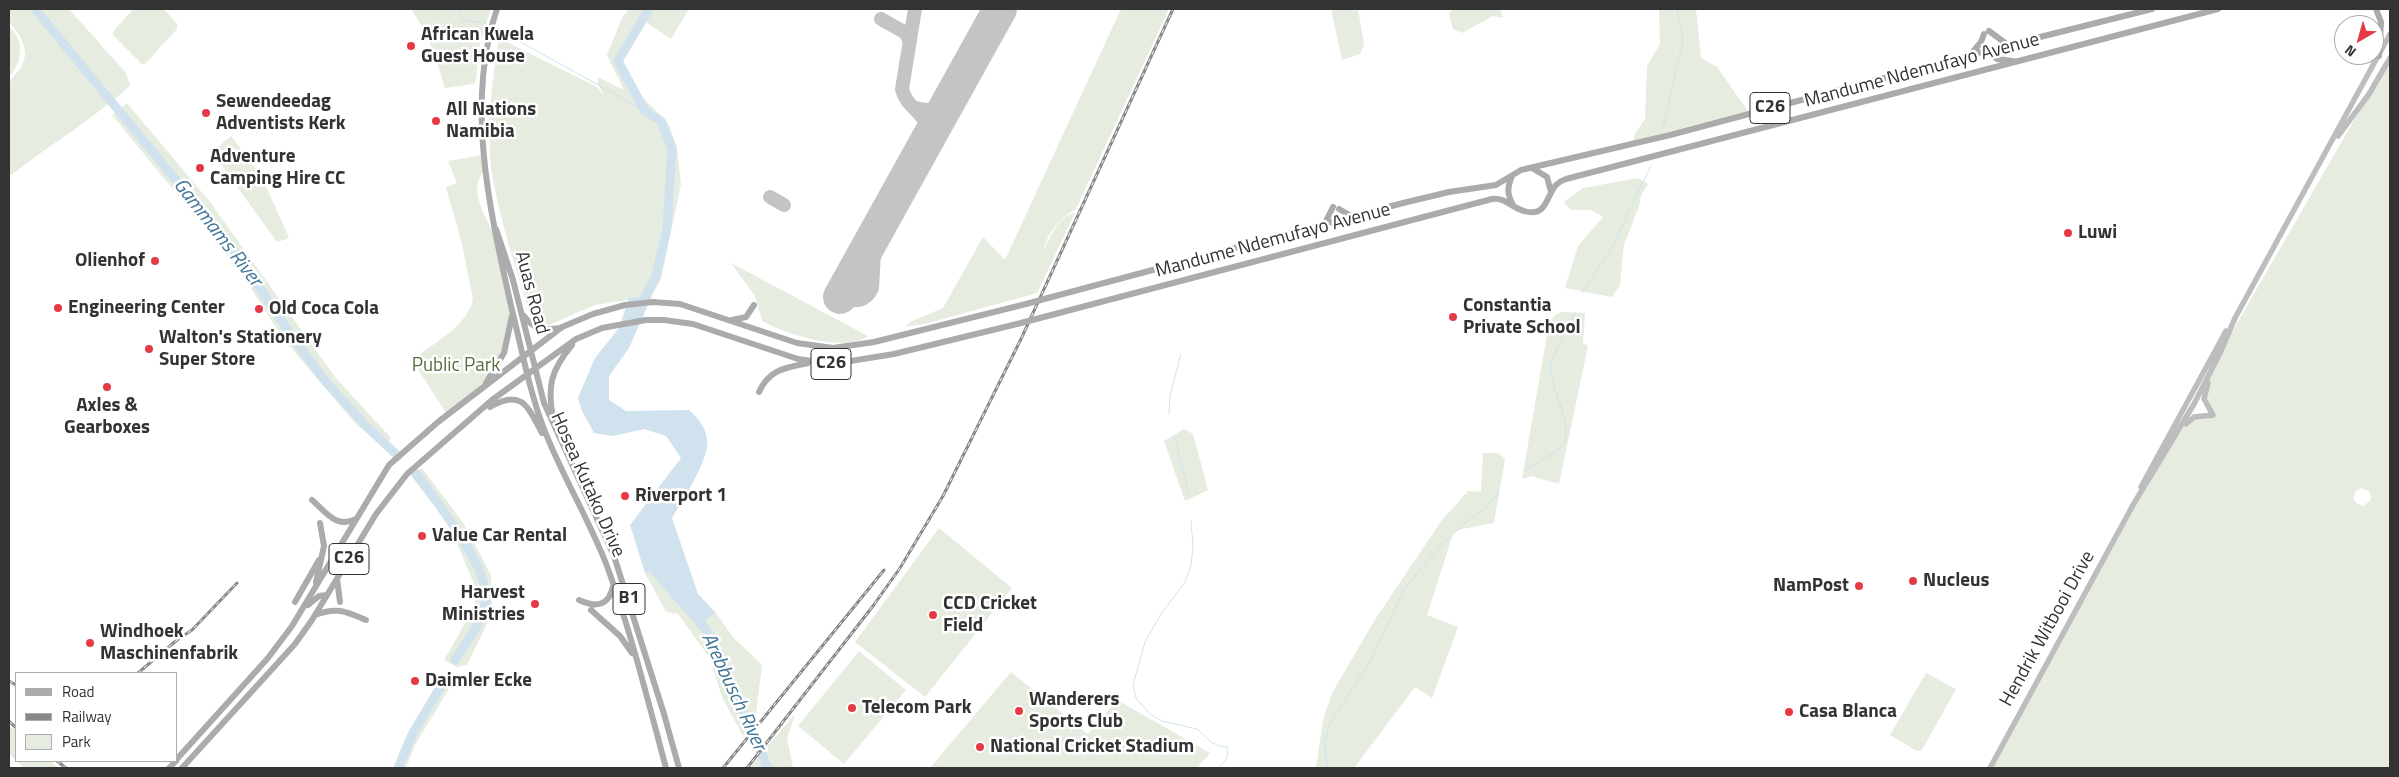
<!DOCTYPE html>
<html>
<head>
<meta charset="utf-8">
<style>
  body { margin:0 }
  #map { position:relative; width:2399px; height:777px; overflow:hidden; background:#fff; font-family:"Titillium Web",sans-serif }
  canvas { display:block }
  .frame { position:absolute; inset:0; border:10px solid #333; pointer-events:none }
  .legend { position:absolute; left:15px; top:672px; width:162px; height:90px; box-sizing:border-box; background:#fff; border:1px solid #adadad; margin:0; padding:6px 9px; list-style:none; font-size:15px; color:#333 }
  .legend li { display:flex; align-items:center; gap:10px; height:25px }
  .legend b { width:25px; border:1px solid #adadad }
  .north { position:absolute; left:2334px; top:15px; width:50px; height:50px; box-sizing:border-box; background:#fff; border:1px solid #adadad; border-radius:50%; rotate:218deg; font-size:14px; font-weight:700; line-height:20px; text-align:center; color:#333 }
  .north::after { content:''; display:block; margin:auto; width:18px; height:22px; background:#e63946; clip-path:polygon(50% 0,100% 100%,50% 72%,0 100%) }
</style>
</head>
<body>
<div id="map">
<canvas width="2399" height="777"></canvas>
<div class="frame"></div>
<ul class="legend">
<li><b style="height:6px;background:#ababab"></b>Road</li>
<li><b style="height:6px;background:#888"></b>Railway</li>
<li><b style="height:14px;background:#e6ecdf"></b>Park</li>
</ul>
<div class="north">N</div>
</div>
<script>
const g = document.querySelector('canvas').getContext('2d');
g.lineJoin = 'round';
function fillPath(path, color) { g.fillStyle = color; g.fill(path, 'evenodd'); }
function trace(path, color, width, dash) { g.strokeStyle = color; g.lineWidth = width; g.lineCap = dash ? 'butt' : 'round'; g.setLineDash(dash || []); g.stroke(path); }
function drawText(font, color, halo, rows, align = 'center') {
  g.font = font + ' "Titillium Web",sans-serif'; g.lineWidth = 5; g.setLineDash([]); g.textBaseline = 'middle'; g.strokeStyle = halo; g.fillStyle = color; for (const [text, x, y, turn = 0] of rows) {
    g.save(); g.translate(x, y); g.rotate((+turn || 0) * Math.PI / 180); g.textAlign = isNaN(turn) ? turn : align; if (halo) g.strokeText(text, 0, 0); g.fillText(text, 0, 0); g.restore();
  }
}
fillPath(new Path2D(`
  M9,9H69L126,73L130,86C93,119 50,145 11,175L9,173V82L22,66L25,56L24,45L18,33L9,22Z
  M133,9H164L177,24V29L145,64H142L113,35V32Z
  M411,9H491L479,47L476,80L474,84L445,88C437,61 428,32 411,9Z
  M629,9H689L671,39L644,21L620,60L637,92L668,123L677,147L681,184L661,279L652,296L595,305L549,325L536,322L529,311C516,268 501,224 493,179C485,133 492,83 499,38L597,87L605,97L598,84V77L624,90L607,55L622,18Z
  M1121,9H1169L1076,209C1059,218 1047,233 1043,252C1050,238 1057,216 1075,213L1037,293L925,324L904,327L912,321L943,308L983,237L1005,260Z
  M1331,9H1358L1364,44L1360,54L1342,60Z
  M1453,9H1500L1503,18L1493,16L1462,33L1453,29L1449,14Z
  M1659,9H1696L1701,58L1717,67L1748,111L1633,141L1636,132L1645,119L1647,66L1660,44Z
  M9,26C25,41 23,62 9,77Z
  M2390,58V768H1990L2133,505L2187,422L2189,420L2212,415C2198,392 2212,374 2221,351ZM2361,488L2369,491L2371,496L2370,501L2363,506L2356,503L2353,498L2356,491Z
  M127,103L210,202L335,377L391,438L384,447L355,423L282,337L240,271L112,115Z
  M231,136L261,175L289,238L277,242L217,159L216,149Z
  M483,155L485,169C466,190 487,217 495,238C500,250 512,300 513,312C514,334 490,374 478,392C471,401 457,408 448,416L412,360C432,344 468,326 473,299L462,244L446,187L457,183L448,161Z
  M1638,178L1648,184L1641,196L1639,206L1624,245L1620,285L1612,297L1565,288L1578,246L1603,217L1591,210H1571L1564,202L1583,188Z
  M731,263L868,336C844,353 785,334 762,321L755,296Z
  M1562,312L1585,313L1583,343L1588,346L1559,484L1531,476L1522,479L1549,323L1555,315Z
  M1184,429L1193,434L1208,490L1185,501L1164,441Z
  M1483,453H1499L1505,459L1494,523L1457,530L1453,534L1427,615L1458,627L1432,698L1415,687L1354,768H1316L1323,720L1332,693L1376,618L1419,554L1442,520L1468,491L1481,492Z
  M422,468L464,524L491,575L492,605L486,626L467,665L457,667L444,660L475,606L474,584L449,524L411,476Z
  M939,528L1012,588L925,697L855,642Z
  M653,569L702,625L715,612L733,637L762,665L755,721L743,736L723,699L709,657L678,614L666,612L645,573Z
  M859,651L906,690L844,764L798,726Z
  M1011,672L1088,734L1117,700L1210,753L1197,768H930Z
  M1926,673L1956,689L1922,750L1917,751L1890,735Z
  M439,674L452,684L415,745L406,768H396C400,737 423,710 439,683Z
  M795,714L787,738L793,768H749Z
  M9,725L16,732V760L9,754Z
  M17,761H50L58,768H24Z`), '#e6ecdf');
fillPath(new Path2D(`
  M652,296L629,348L609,376V400L626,411L689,410C698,418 705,426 707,439C711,457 682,501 672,518L698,594L715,612L702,625L654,569L645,573L630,525L681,458L666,436L644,429L613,436L594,433L582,411L578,398L595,358L619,328L629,298Z`), '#cfe2ee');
trace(new Path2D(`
  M457,9L464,20L486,23
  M519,41L645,111
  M1663,128L1683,40L1677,9
  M1582,293L1612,247L1651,166
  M1169,414L1170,395L1181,354
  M1175,438L1189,495
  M1525,470C1535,463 1557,453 1563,444C1575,426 1550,390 1551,369C1551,354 1569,327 1575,313
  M1191,521L1193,546L1191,565L1185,582L1161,614L1145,642L1133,685L1136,698L1150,714L1162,721L1197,729L1211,742L1219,746L1227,747C1229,758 1226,761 1218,768
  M1327,768L1325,742L1329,725L1371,660L1404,589L1442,544L1470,519L1484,510L1499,492`), '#cfe2ee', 1);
trace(new Path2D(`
  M35,9L237,254L295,341L326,382L367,427L398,456
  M640,307L656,276L667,228L672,149L661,121L645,111L618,61L649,9
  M415,472C434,498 489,568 486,599C483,622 466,642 455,660
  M652,557L653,569L709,633L768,768
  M398,768L414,731L441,686`), '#cfe2ee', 9);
trace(new Path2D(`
  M915,9L902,89C907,112 933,112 926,142
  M881,19L906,33L909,40
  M915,108C928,112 937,109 948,101
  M770,197L784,205
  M843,292L853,300C863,301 868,296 872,288L875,235`), '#c4c4c4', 14);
trace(new Path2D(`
  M840,297L1000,9`), '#c4c4c4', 34);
trace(new Path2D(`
  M2338,136L2369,94L2390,58
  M2208,383L2204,399L2213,415
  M2186,424L2194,417L2213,415
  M2141,487L2226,331
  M1990,768L2133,505L2194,404L2221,351L2235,318L2390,34`), '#bdbdbd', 5.5);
trace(new Path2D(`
  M497,9C464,104 491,216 512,310C522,350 529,390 544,429C562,476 589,519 607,566C631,632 648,701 666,768
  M2376,9L2381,22L2379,56
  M1989,31L2008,45
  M1988,51L1997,59L2013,61
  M1970,55L1981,42L1984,34
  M1532,168L1547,177L1551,192
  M1512,176C1507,188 1507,194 1513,205
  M1339,209L1353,217
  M1324,225L1333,207
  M496,229L513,280L544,403L614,556L664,714L679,768
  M1048,298L1403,203L1449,192L1496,185L1521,170L1670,135L2008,45L2152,9
  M524,316C535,331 544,330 561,328
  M1040,318L1492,199C1505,197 1512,208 1524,211C1547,218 1546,196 1556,185C1559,182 1563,180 1566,179L2218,9
  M732,320L746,317L754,305
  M486,383L504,353L512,316
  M759,392C769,369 786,368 808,363
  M490,407C522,388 528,407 542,433
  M553,418C547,386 551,370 572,345
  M312,500C326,512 336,529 356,519
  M337,579L340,602
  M316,582L324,546L320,523
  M579,600C596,608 609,606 613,586
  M295,602L319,560
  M308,605L319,596L327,595
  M591,610L620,636L632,653
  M315,615C337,607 345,611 366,620
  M176,760L268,658L292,626L389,465L438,422L562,327L593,314L625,305L653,302L680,304L797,343L833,348L874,342L1026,304
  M169,768L176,761
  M182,768L295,644L312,620L376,514L407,474L492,400L576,339L602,328L646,320H664L693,324L798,359L832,364L894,354L1017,324`), '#ababab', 6);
const rail = new Path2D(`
  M138,673L177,640L192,630L237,583
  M9,681L16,685
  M9,721L16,728
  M57,761L66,768
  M723,768L884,570
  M747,768L873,606L900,568L943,496L1021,339L1173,9`);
trace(rail, '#888', 3);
trace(rail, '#fff', 1, [4]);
trace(new Path2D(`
  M1026,304L1048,298
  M1017,324L1040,318`), '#ababab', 6);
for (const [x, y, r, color] of [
  [411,46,5,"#e63946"],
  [206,113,5,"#e63946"],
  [436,121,5,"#e63946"],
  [200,168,5,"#e63946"],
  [2068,233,5,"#e63946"],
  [155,261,5,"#e63946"],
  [58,308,5,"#e63946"],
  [259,309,5,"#e63946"],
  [1453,317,5,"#e63946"],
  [149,349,5,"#e63946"],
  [107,387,5,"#e63946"],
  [625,496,5,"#e63946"],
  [422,536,5,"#e63946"],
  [1913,581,5,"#e63946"],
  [1859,586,5,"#e63946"],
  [535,604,5,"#e63946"],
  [933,615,5,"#e63946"],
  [90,643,5,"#e63946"],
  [415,681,5,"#e63946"],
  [852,708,5,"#e63946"],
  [1019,711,5,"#e63946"],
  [1789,712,5,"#e63946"],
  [980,747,5,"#e63946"]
]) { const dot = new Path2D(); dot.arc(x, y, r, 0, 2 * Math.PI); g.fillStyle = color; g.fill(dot); trace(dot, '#fff', 2); }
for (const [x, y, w] of [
  [1770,108,40],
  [831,364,40],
  [349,559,40],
  [629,599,32]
]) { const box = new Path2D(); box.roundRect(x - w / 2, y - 15.5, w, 31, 4); g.fillStyle = '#fff'; g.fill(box); trace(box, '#333', 1); }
drawText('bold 18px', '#333', null, [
  ["C26",1770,108],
  ["C26",831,364],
  ["C26",349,559],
  ["B1",629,599]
]);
drawText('bold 19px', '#333', '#fff', [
  ["African Kwela",421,35],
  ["Guest House",421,57],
  ["Sewendeedag",216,102],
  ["Adventists Kerk",216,124],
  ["All Nations",446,110],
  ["Namibia",446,132],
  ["Adventure",210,157],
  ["Camping Hire CC",210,179],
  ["Luwi",2078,233],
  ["Olienhof",145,261,"right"],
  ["Constantia",1463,306],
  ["Private School",1463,328],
  ["Engineering Center",68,308],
  ["Old Coca Cola",269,309],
  ["Walton's Stationery",159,338],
  ["Super Store",159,360],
  ["Axles &",107,406,"center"],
  ["Gearboxes",107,428,"center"],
  ["Riverport 1",635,496],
  ["Value Car Rental",432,536],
  ["Nucleus",1923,581],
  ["NamPost",1849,586,"right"],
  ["Harvest",525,593,"right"],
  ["Ministries",525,615,"right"],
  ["CCD Cricket",943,604],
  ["Field",943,626],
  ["Windhoek",100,632],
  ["Maschinenfabrik",100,654],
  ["Daimler Ecke",425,681],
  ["Wanderers",1029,700],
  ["Sports Club",1029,722],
  ["Telecom Park",862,708],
  ["Casa Blanca",1799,712],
  ["National Cricket Stadium",990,747]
], 'left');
drawText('19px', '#333', '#fff', [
  ["Mandume Ndemufayo Avenue",1922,71,-15],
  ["Mandume Ndemufayo Avenue",1273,241,-15],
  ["Auas Road",531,293,75],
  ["Hosea Kutako Drive",587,485,66],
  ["Hendrik Witbooi Drive",2048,629,-61]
]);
drawText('19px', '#56703f', '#fff', [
  ["Public Park",456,366]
]);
drawText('italic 20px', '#3f7597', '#fff', [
  ["Gammams River",217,233,52],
  ["Arebbusch River",733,692,65]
]);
</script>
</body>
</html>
